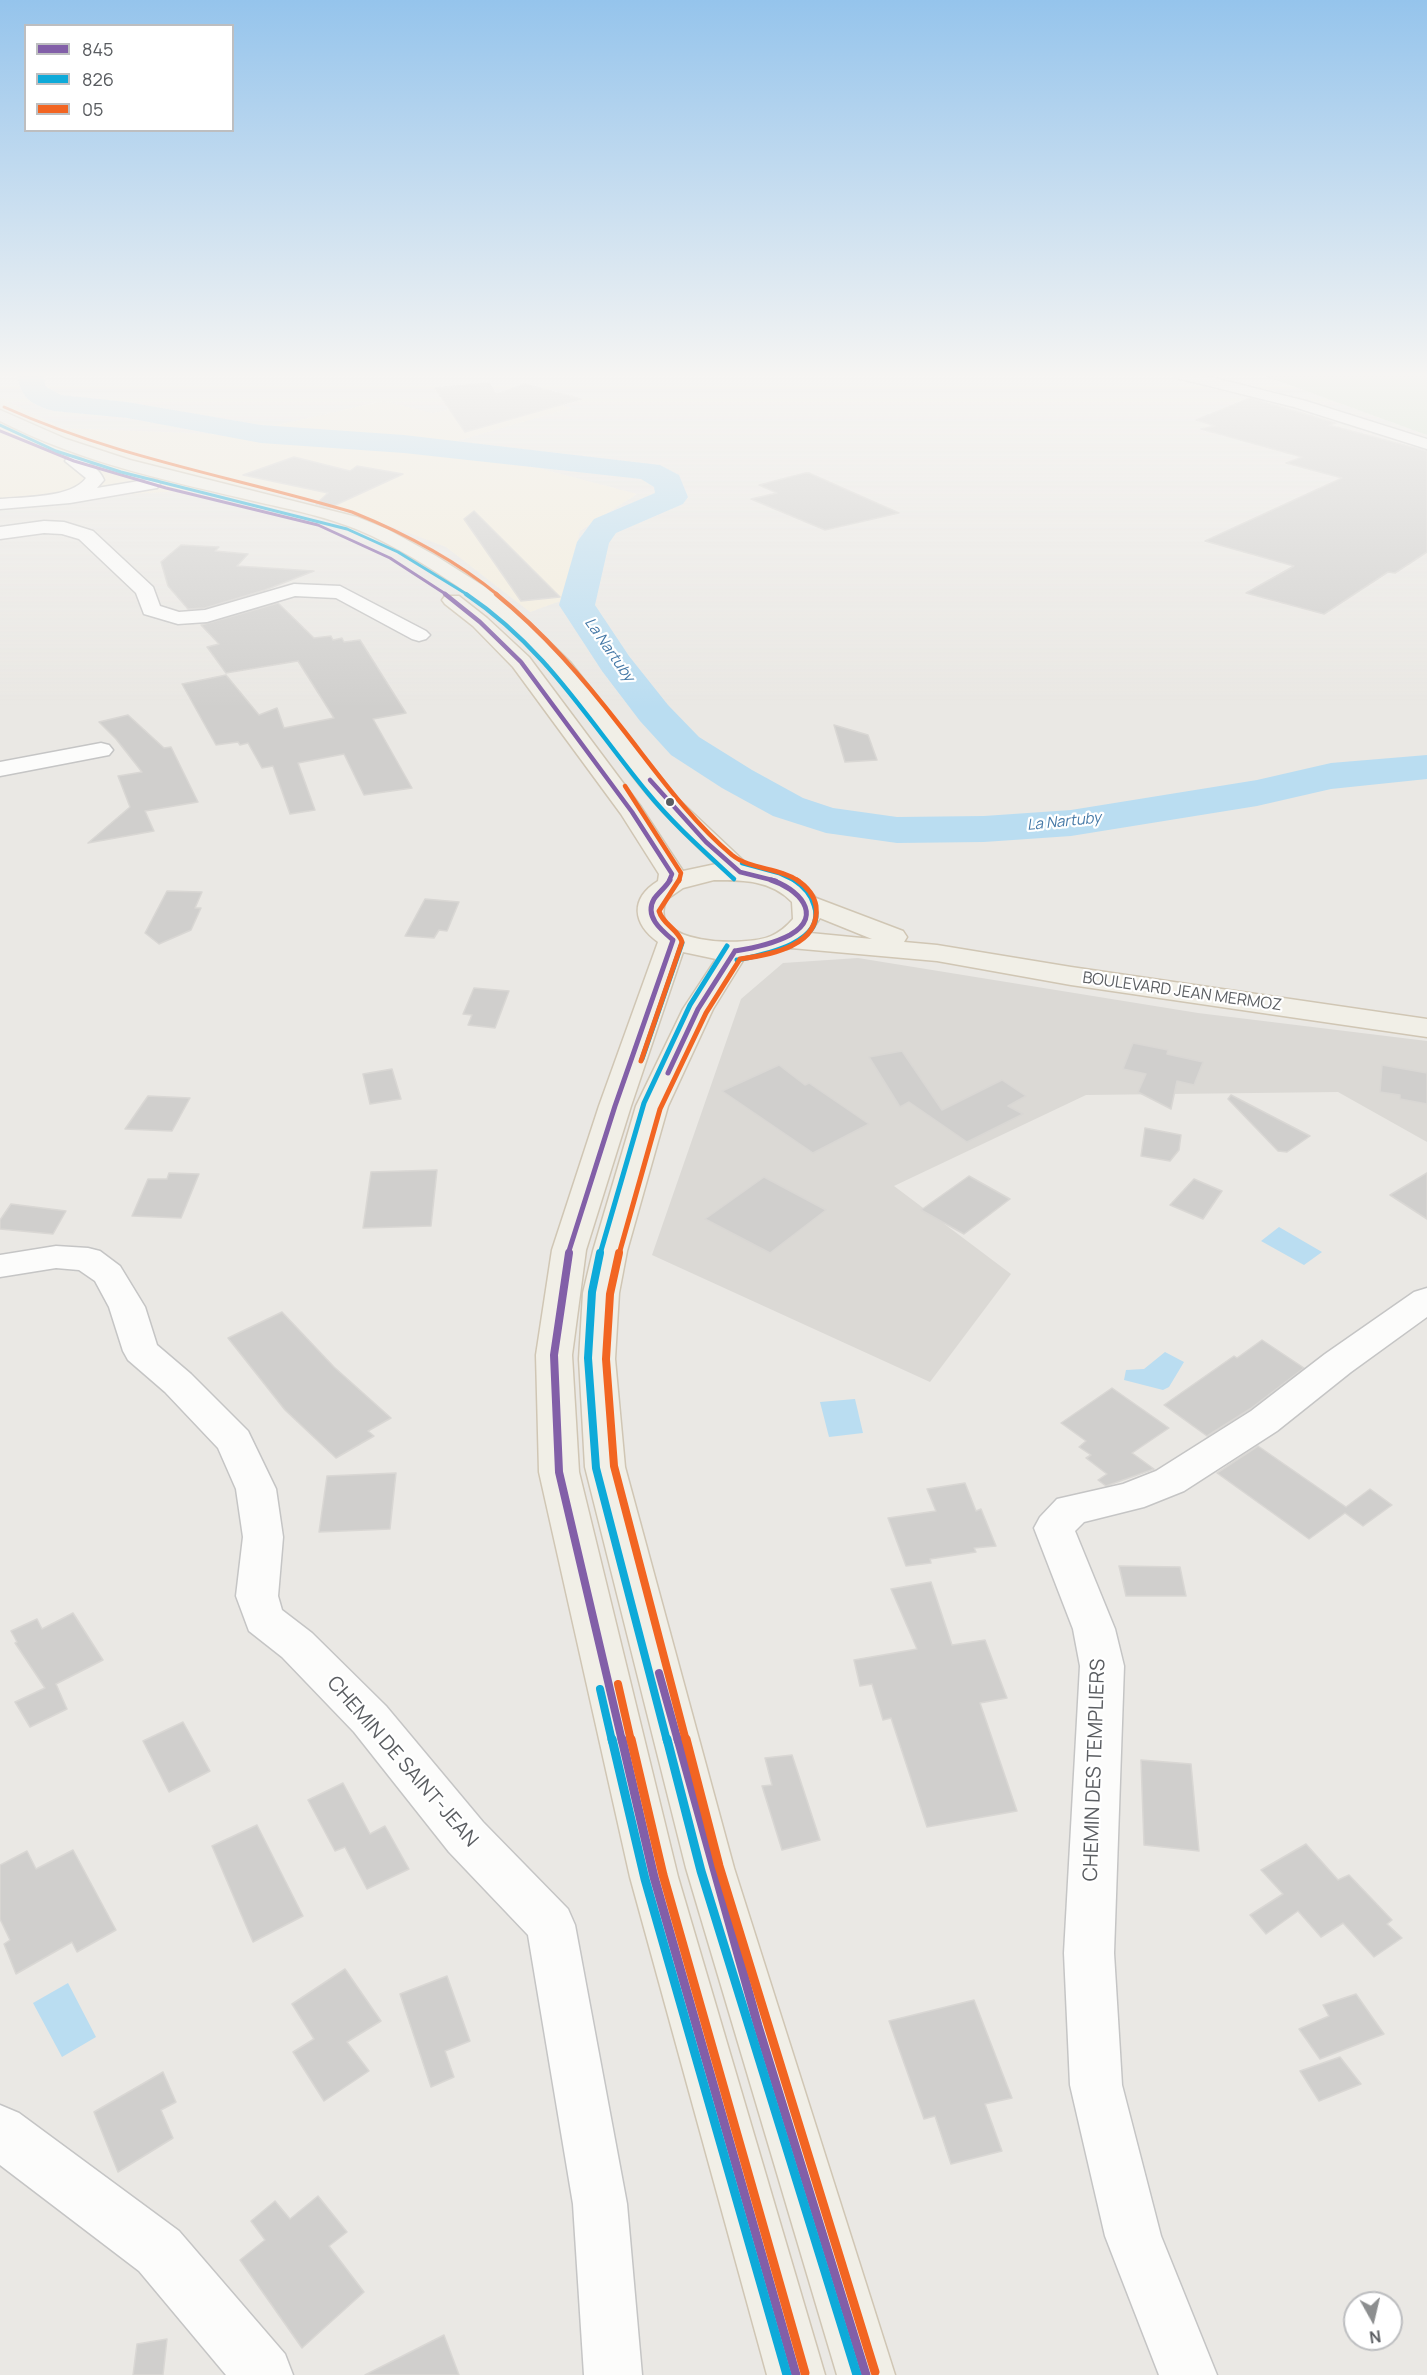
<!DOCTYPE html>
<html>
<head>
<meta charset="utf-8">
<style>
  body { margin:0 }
  #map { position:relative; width:1427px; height:2375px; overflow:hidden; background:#eae8e4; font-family:Manrope,sans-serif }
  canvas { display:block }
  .legend { position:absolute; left:24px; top:24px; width:210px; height:108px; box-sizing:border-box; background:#fff; border:2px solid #bdbec0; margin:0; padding:8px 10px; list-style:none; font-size:18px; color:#5a5d61 }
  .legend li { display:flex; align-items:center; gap:12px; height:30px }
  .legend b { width:30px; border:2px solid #bdbec0 }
  .north { position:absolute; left:1343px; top:2291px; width:60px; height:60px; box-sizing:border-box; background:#fff; border:2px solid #bdbec0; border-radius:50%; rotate:172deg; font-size:16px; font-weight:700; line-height:24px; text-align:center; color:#5a5d61 }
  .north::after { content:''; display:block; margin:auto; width:21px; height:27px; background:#8c8e8f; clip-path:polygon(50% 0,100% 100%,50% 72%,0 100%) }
</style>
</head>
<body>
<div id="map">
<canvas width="1427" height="2375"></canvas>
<ul class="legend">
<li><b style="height:8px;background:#825fa8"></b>845</li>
<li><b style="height:8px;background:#0eaad9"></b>826</li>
<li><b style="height:8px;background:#f26522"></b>05</li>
</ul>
<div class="north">N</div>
</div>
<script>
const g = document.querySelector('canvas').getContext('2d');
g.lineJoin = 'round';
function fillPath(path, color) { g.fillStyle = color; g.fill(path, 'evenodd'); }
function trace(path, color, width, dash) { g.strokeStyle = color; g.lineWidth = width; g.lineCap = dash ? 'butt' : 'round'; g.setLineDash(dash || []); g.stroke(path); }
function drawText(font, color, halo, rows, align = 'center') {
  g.font = font + ' Manrope,sans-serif'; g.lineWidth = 4.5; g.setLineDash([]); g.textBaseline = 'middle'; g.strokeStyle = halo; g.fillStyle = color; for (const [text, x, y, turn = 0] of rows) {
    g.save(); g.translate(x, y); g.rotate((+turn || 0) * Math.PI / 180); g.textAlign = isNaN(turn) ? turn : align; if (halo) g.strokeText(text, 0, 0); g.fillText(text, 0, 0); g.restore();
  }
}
fillPath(new Path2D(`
  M517,395L571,408L419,452L538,468L637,494L580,531L563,600L530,612L446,547L342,508L247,487L0,502V398L62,428L234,435L383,401L432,413Z`), '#f3eddd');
fillPath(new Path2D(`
  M858,958L1198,1013L1427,1041V1142L1338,1092L1086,1095L894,1186L1011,1274L930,1382L652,1255L741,999L783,963Z`), '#dbd9d5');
fillPath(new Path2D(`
  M1262,375H1427V435Z`), '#d3e4d0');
fillPath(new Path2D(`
  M1279,1227L1322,1252L1304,1265L1261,1241Z
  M1165,1352L1184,1362L1169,1387L1163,1390L1124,1380L1126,1370L1144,1369Z
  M855,1399L863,1433L829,1437L820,1402Z
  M68,1983L96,2037L62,2057L33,2003Z`), '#baddf1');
fillPath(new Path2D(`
  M18,375H44L45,386L61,395L127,402L261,425L404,435L660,465L679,475L688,497L683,504L616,533L609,543L595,605L629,656L668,705L699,737L752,770L803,798L833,808L897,817L984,816L1071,810L1257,780L1331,763L1427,755V779L1331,789L1257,806L1071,836L984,842L897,843L826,833L773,816L722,788L671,755L640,721L602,671L559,605L577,542L594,519L655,493L654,487L641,479L404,453L261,443L127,418L54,411C33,406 19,397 18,375Z`), '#baddf1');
const building = new Path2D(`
  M489,383L496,394L525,384L581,399L465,432L435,388Z
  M1250,398L1336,423L1329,425L1427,451V552L1395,573L1388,572L1324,614L1246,593L1294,566L1205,541L1342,478L1286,463L1302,457L1201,429L1215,426L1196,420Z
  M294,457L350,471L357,466L403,474L329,508L316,504L328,493L243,475Z
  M805,473H809L899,513L825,530L751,499L777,493L759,485Z
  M474,511L560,597L521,601L464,519Z
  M181,545L219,547L215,551L248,554L237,566L314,571L265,590L205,608L188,609L168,586L161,562Z
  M278,603L314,638L331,636L333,640L342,638L344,642L360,640L406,713L373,719L412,788L364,795L344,754L298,763L315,810L290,814L273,766L262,768L248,743L240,745L238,742L216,745L182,684L226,675L259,715L277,708L284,728L334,718L298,661L226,673L207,647L219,644L201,625Z
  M128,715L164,748L171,747L198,802L145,811L154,831L88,843L130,807L118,776L142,772L116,739L99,722Z
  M834,725L868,735L877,760L845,762Z
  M167,891L202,892L195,908H201L191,930L159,944L145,933Z
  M425,899L459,902L447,931L439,930L434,938L405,936Z
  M474,988L509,991L495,1028L468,1025L472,1015L463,1014Z
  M1133,1043L1168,1050L1167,1054L1203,1062L1194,1085L1177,1081L1171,1109L1138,1092L1146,1074L1123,1069Z
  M902,1051L942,1110L1002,1080L1026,1096L1008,1106L1023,1114L967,1142L909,1102L900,1107L869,1057Z
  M779,1065L805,1085L809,1083L869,1124L813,1153L722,1091Z
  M1382,1065L1427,1073V1104L1400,1099V1095L1380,1092Z
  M392,1069L401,1099L370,1104L363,1074Z
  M1231,1095L1310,1136L1287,1152L1278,1151L1228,1099Z
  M148,1096L190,1098L172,1131L125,1129Z
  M1145,1128L1181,1135L1179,1150L1170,1161L1141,1156Z
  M437,1170L431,1226L363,1228L371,1172Z
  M169,1173L199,1174L181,1218L132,1216L148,1179H167Z
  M1427,1173V1219L1390,1195Z
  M969,1176L1010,1199L964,1234L921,1210Z
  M764,1177L826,1210L770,1253L705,1219Z
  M1194,1179L1222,1191L1203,1219L1170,1205Z
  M11,1204L66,1211L53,1234L0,1229V1220Z
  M282,1312L334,1367L391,1418L368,1431L374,1436L336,1458L285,1410L228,1338Z
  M1262,1340L1304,1368L1250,1409L1207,1436L1164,1405L1234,1356L1237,1358Z
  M1112,1388L1169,1428L1132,1453L1154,1469L1106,1486L1098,1480L1107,1474L1086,1458L1091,1455L1079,1447L1086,1441L1061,1423Z
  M1258,1446L1346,1507L1370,1489L1392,1505L1363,1526L1345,1513L1309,1539L1217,1473Z
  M396,1473L390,1529L319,1532L327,1476Z
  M965,1483L976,1511L981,1509L996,1546L974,1548L976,1552L930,1559L931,1563L906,1566L888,1518L936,1511L927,1489Z
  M1119,1566L1180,1567L1186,1596H1126Z
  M931,1582L952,1645L985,1640L1007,1698L980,1703L1017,1811L927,1827L891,1718L883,1720L872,1684L860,1686L854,1660L917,1649L891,1589Z
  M73,1613L103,1660L56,1684L67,1709L30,1727L15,1702L45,1688L15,1643L17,1642L11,1631L37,1619L42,1629Z
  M183,1722L210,1771L169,1792L143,1741Z
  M792,1755L820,1840L782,1850L762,1786L772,1785L765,1758Z
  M1141,1760L1191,1764L1199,1851L1144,1845Z
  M343,1783L370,1834L385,1826L409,1869L367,1889L345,1847L335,1851L308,1800Z
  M257,1825L303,1916L253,1942L212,1846Z
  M1306,1844L1338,1880L1349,1875L1392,1920L1387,1924L1402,1938L1374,1957L1343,1923L1321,1937L1298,1911L1266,1934L1250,1915L1283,1894L1261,1870Z
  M73,1850L116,1930L77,1952L72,1942L16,1974L4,1944L10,1940L0,1919V1865L27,1851L36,1869Z
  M345,1969L381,2021L347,2042L369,2071L324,2101L293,2052L314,2039L292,2004Z
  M447,1976L470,2041L445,2051L454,2077L431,2087L400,1994Z
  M1356,1994L1384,2034L1320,2059L1299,2029L1329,2016L1323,2005Z
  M974,2000L1012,2098L985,2104L1002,2151L951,2164L935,2116L924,2119L889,2021Z
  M1340,2057L1361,2084L1319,2101L1300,2071Z
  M163,2072L176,2102L161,2110L173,2138L118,2172L94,2112Z
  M318,2196L347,2232L329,2246L364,2292L302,2348L240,2260L265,2240L251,2221L275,2201L290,2219Z
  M444,2335L459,2375H365Z
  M167,2339L163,2375H133L137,2344Z`);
fillPath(building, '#d0cfcd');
trace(building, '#d9d7d4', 1.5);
const minor = new Path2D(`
  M1174,375H1202L1306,401L1427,439V449L1294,407L1177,378Z
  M74,456C85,459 100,469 104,480L97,488L151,479L157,480L160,484L157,488L151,489L70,503L0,509V499C23,497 72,498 86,478L65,461L68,457Z
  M44,521L64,522L93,531L153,587L160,606L179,612L205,610L294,584L340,586L426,631L430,635L426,639L419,641L412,639L336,598L295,596L207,622L178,624L144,614L136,593L79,539L62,534L44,533L0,539V527Z
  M101,743L109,745L113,750L109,755L0,776V762Z
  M56,1246L88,1248L100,1251L120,1266L145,1307L157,1345L191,1374L248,1431L276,1489L283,1537L278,1596L282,1610L312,1633L386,1706L483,1822L568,1909L575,1925L627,2204L642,2375H584L573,2204L528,1935L449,1852L354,1732L282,1657L249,1631L236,1596L243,1537L236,1489L218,1448L165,1392L128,1360L123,1351L109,1307L95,1281L79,1270L56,1268L0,1277V1255Z
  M1427,1288V1317L1351,1372L1277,1431L1184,1491L1144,1507L1084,1522L1075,1531L1115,1629L1124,1666L1114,1953L1122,2085L1161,2236L1217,2375H1159L1105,2236L1070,2085L1064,1953L1080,1666L1073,1629L1034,1528L1040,1517L1057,1499L1123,1484L1156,1471L1251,1411L1325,1354L1414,1292Z
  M0,2105L19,2113L179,2231L285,2354L293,2375H226L139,2271L0,2165Z`);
const major = new Path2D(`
  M0,410L66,439L130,460L357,517L387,529L436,556L485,587L530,623L570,662L677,798L748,865L783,873L804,884L816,898L903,931L907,937L904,942L937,945L1071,967L1427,1019V1037L1071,985L937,961L791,948L744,959L713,1009L668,1106L627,1251L619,1293L615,1359L625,1467L734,1868L895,2375H837L686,1868L585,1467L579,1359L583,1293L593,1251L636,1106L683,1009L716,959L683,952L631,1106L586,1250L572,1355L579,1472L678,1877L825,2375H767L630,1877L539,1472L536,1355L552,1250L599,1106L658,942C633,924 629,899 658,881L659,874L621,814L513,667L473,626L445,604L442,600L445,596H459L487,618L529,657L641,807L683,871L716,864C686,836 657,808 632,775C606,740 582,703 553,670C503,614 439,569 372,536C330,516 286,509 241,498C159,479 76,460 0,421ZM714,880C743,880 771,880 792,902L793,919C787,926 780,932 771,936C747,947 643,946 667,899L683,888ZM820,918L872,939L810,933Z`);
trace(minor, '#c5c5c5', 3);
trace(major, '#d0c6b4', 3);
fillPath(minor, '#fcfcfb');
fillPath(major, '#f1efe7');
trace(new Path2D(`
  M0,431L74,461L166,488L318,525L390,558L447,595`), '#825fa8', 3);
trace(new Path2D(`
  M445,594L480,622L521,662L632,812L672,874L669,881
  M650,780L706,842L740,872
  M740,872L776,881`), '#825fa8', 4.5);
trace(new Path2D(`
  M735,951C754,948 773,944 790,935C825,915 797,888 771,880
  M668,1073L698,1009L735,951
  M568,1254L615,1106L673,940C661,930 644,916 654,899C659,892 666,887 670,880`), '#825fa8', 5);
trace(new Path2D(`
  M569,1253L554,1355L559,1472L622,1741
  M659,1673L678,1741`), '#825fa8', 8);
trace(new Path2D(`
  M622,1739L654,1877L796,2375
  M678,1739L758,2026L866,2375`), '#825fa8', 9);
trace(new Path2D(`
  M0,425L56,451L121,472L347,529L398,552L468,595`), '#0eaad9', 3);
trace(new Path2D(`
  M466,594C546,648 587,719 647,792C673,824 704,851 734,879
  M742,863L779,873L796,881`), '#0eaad9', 4.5);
trace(new Path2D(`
  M737,960C762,955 828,943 814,905C811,894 803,886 794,880
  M642,1059L682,943
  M600,1254L644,1103L690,1005L727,946`), '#0eaad9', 5);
trace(new Path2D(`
  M600,1253L592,1292L588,1358L596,1468L667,1741
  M600,1689L612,1741`), '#0eaad9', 8);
trace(new Path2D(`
  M612,1739L645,1879L787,2375
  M667,1739L701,1871L857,2375`), '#0eaad9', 9);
trace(new Path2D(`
  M4,407C117,458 234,477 352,512C404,533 454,559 498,595`), '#f26522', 3);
trace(new Path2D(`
  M496,594C544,633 583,678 621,727C655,770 689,819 732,855C751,870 778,867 799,881
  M625,786L681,873L679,881`), '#f26522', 4.5);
trace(new Path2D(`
  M641,1061L682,942C678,929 663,925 659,911L679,880
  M619,1254L660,1109L706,1013L740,959C770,955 821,946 816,906C814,894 806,886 797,880`), '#f26522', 5);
trace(new Path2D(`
  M619,1253L610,1294L606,1359L614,1466L686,1741
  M618,1684L631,1741`), '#f26522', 8);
trace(new Path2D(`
  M631,1739L663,1875L805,2373
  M686,1739L719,1866L875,2372`), '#f26522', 9);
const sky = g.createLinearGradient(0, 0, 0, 708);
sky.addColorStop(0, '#95c4ec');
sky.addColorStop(0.53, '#f6f5f3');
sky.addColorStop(1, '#f6f5f300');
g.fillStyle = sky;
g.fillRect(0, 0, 1427, 708);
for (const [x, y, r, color] of [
  [670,802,5,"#5a5d61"]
]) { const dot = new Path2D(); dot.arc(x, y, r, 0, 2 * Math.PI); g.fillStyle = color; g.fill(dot); trace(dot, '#fff', 2); }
drawText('italic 15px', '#4579a7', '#fff', [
  ["La Nartuby",609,650,55],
  ["La Nartuby",1064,822,-6]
]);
drawText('16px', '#5a5d61', '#fff', [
  ["BOULEVARD JEAN MERMOZ",1182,992,8]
]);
drawText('20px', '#5a5d61', '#fff', [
  ["CHEMIN DE SAINT-JEAN",402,1762,49],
  ["CHEMIN DES TEMPLIERS",1095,1770,-88]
]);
</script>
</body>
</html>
